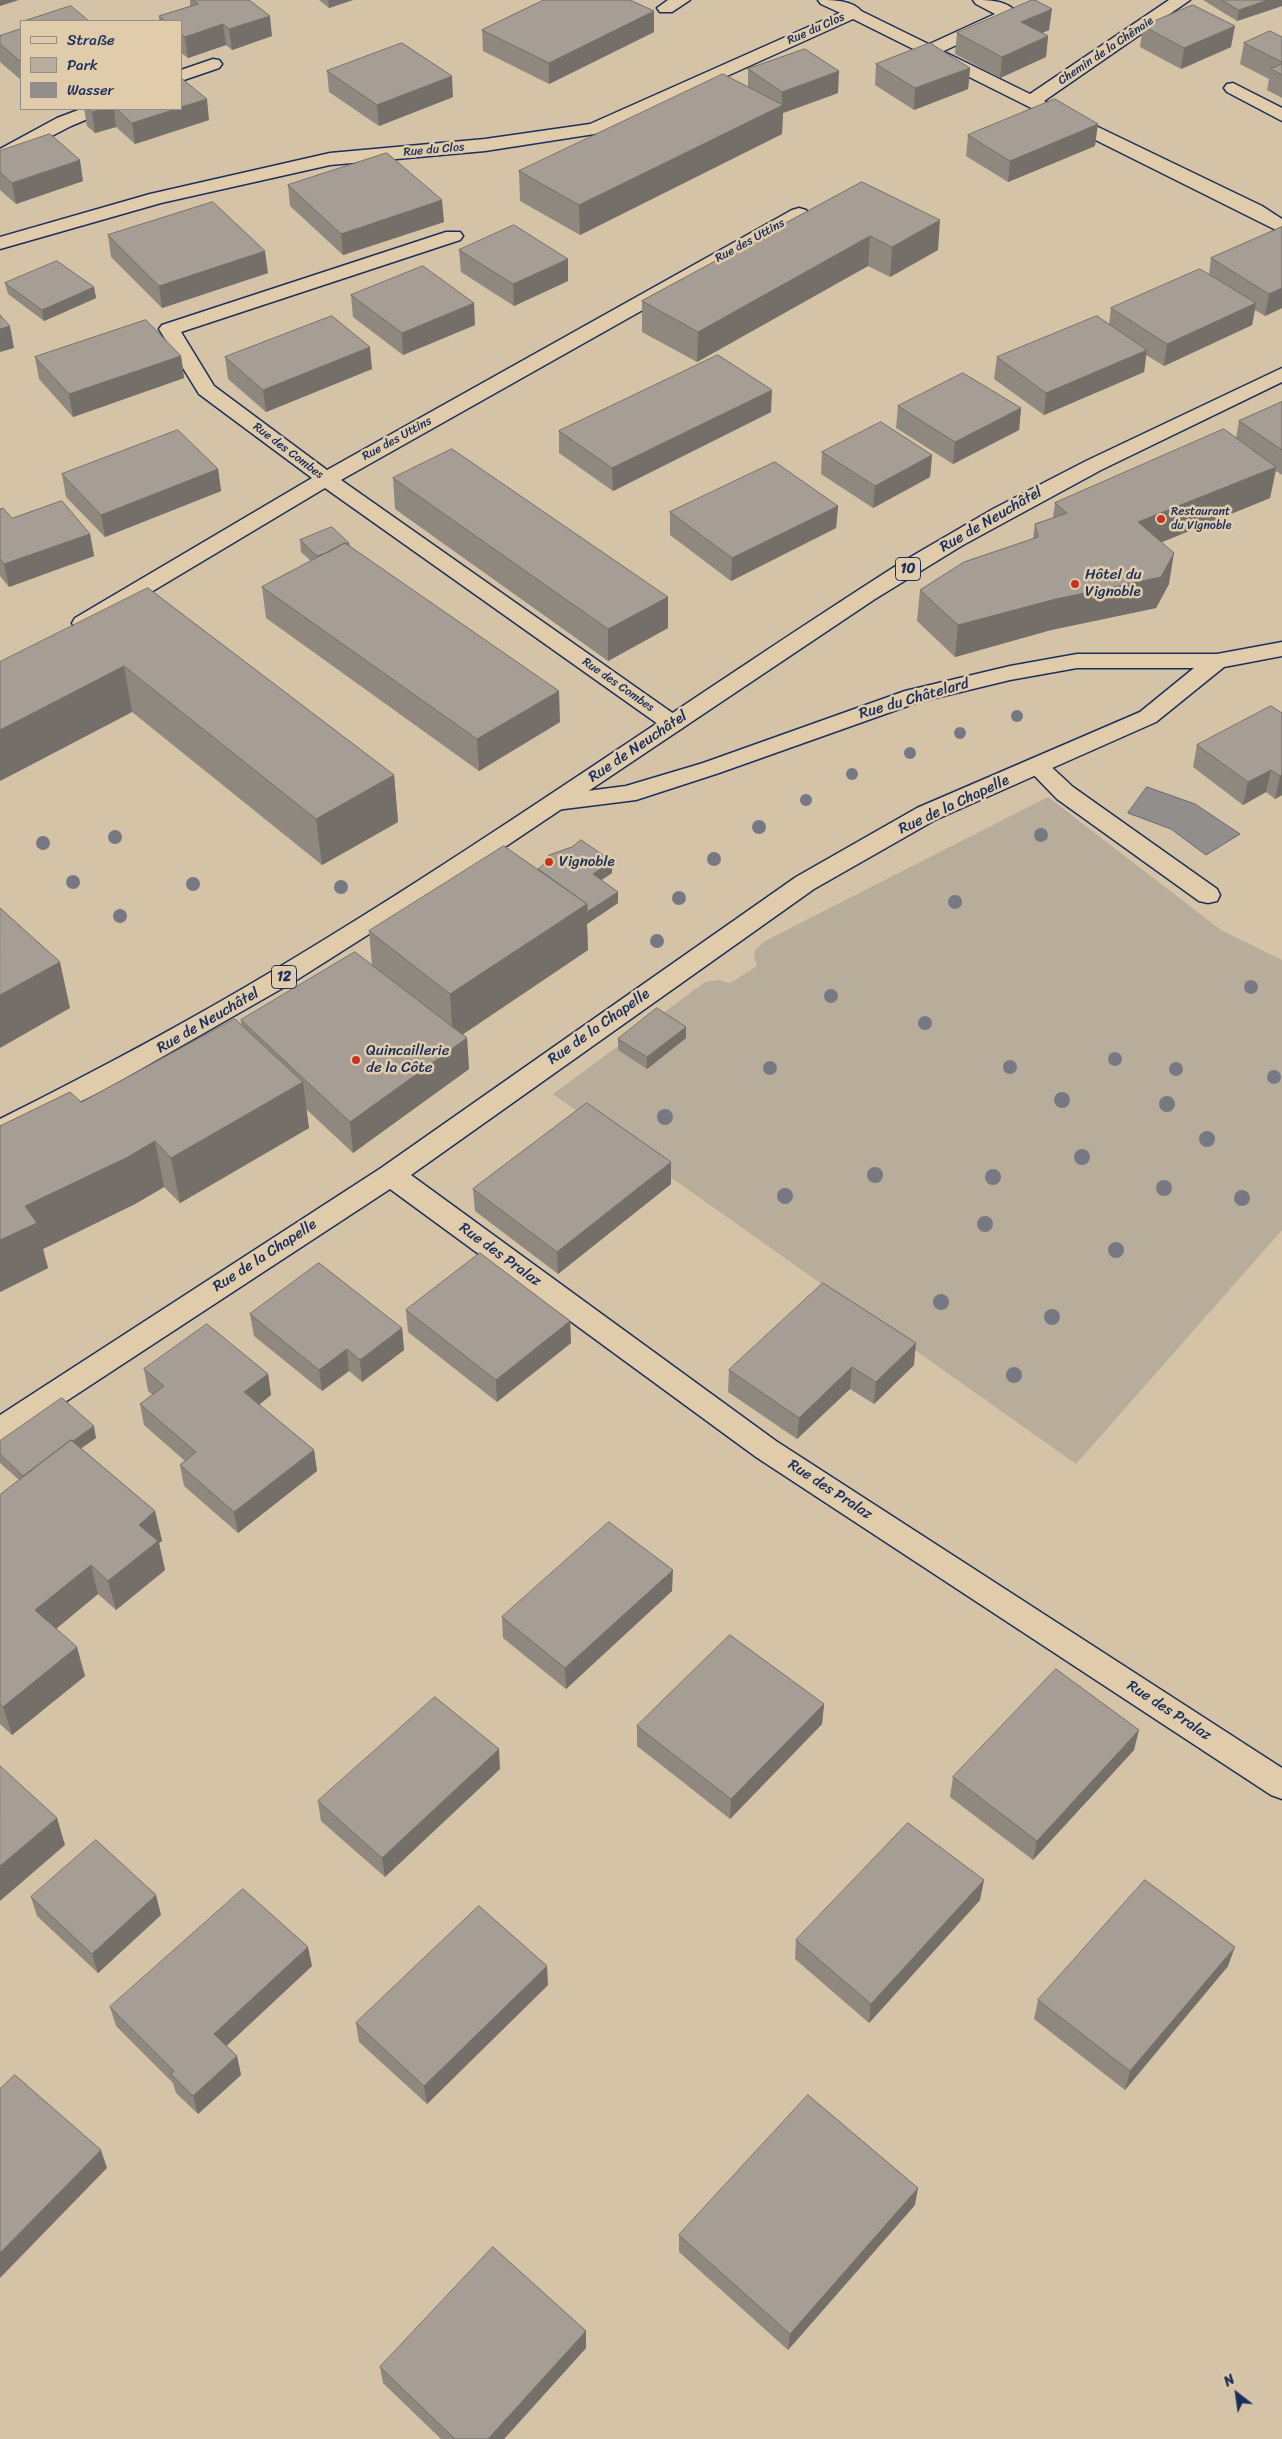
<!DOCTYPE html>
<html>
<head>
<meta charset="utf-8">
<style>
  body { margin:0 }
  #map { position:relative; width:1282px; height:2439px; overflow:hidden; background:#d4c3a6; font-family:Sriracha,sans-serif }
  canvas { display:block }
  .legend { position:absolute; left:20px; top:20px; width:162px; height:90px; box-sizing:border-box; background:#e0ccaa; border:1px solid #918d8c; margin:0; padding:6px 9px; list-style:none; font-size:15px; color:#1b2f5e }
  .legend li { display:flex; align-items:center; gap:10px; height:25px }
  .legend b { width:25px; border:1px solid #918d8c }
  .north { position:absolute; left:1212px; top:2369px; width:50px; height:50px; -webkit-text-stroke:4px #e0ccaa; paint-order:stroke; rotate:330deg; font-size:14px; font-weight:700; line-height:20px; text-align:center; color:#1b2f5e }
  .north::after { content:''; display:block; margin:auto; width:18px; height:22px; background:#1b2f5e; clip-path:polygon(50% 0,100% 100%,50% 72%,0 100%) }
</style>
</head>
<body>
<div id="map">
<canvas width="1282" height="2439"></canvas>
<ul class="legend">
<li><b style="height:6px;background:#e0ccaa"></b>Straße</li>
<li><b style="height:14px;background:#b8ad9b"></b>Park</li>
<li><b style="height:14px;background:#928e8c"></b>Wasser</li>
</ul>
<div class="north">N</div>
</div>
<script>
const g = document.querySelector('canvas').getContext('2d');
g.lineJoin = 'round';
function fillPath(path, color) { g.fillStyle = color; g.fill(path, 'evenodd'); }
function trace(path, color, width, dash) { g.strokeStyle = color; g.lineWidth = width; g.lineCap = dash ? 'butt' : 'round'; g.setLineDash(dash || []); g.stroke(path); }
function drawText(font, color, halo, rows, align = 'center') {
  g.font = font + ' Sriracha,sans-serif'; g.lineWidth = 5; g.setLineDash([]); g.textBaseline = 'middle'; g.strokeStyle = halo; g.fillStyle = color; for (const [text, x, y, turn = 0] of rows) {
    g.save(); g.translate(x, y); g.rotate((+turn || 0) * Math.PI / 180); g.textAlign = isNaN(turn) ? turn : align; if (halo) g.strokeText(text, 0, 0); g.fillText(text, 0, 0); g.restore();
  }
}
fillPath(new Path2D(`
  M1048,797L1221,930L1282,960V1230L1076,1464L553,1094L705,982L718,980L730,983L757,966L754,956L755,950L765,941Z`), '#b8ad9b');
const water = new Path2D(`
  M1147,787L1195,804L1240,834L1206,855L1171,829L1128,813Z`);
fillPath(water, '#928e8c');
trace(water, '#62687a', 1);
const service = new Path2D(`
  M668,0H690L672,12H660L657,8Z
  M818,0C833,0 853,0 862,12L859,16H847L821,4Z
  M973,0C989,0 1008,0 1018,14L1015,18L935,55H923L920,51L923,47L995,14L976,4Z
  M1233,83L1282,108V121L1227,92L1224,88L1227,84Z
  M1038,759L1046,762L1073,787L1217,889L1220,895L1217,901L1208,903L1199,901L1057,799L1026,767L1030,762Z`);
const minor = new Path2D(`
  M1169,0H1190L1044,101L1262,206L1282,219V233L853,19L601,133L485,151L330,165L161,203L0,249V237L150,194L330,153L485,139L590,124L853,7L1030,94Z
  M213,59L219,60L222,64L219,68L181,81V70Z
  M81,109H105L102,113L71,126L0,163V149L57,118Z
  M799,208L806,210L809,214L806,218L341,480L681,719L685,724L681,729L673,732L665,729L325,488L91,628L83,630L75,628L72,623L75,618L312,478L199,394L159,329L162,325L446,232H460L463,236L460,240L181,332L214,386L327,470L792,210Z
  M1282,642V656L1224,667L1156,722L935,820L814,889L411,1175L776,1441L1282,1768V1799L1271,1795L756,1457L390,1189L10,1438L0,1442V1415L381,1168L796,877L917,808L1140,712L1194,668H1077L1010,680L919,702L719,773L636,800L556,810L548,808L544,802L548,796L626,786L703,763L905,691L1010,666L1077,654H1217Z`);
const primary = new Path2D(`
  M1282,368V382L1101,470L963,545L875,599L478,865L295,981L106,1089L0,1141V1119C94,1072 186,1023 276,969C490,841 692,696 902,562L993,509L1086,461Z`);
trace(service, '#1b2f5e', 3);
trace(minor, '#1b2f5e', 3);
trace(primary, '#1b2f5e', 3);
fillPath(service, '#e0ccaa');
fillPath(minor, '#e0ccaa');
fillPath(primary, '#e0ccaa');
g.fillStyle = '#777982';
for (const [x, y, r] of [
  [1017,716,6],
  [960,733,6],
  [910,753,6],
  [852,774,6],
  [806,800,6],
  [759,827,7],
  [1041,835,7],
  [115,837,7],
  [43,843,7],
  [714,859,7],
  [73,882,7],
  [193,884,7],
  [341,887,7],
  [679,898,7],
  [955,902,7],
  [120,916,7],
  [657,941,7],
  [1251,987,7],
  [831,996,7],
  [925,1023,7],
  [1115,1059,7],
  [1010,1067,7],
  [770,1068,7],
  [1176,1069,7],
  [1274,1077,7],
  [1062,1100,8],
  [1167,1104,8],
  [665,1117,8],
  [1207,1139,8],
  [1082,1157,8],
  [875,1175,8],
  [993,1177,8],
  [1164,1188,8],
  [785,1196,8],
  [1242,1198,8],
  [985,1224,8],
  [1116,1250,8],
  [941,1302,8],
  [1052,1317,8],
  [1014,1375,8]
]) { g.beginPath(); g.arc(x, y, r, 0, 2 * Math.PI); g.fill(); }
fillPath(new Path2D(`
  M190,0H249L272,36L232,50L226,45L188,58L181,53V21H159V16L190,6Z
  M319,0H353L329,8Z
  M544,0H632H631L654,32L549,84L483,51L482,30Z
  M1203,0H1282V6L1237,21Z
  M1143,26L1231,47L1181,69L1140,47Z
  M21,29V80L0,62V36Z
  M1049,30L1042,33L1048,36L1046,57L1000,78L955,54L957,33Z
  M1282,37V98L1267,90L1269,79L1240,64L1244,43Z
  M876,64L970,68L968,89L914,110L875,85Z
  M748,69L838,93L783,113L782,134L580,235L520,201L519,171L748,87Z
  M327,71L453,97L379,126L329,92Z
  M84,109H181L209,120L135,144L116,127L95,133L87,126Z
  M968,135L1095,146L1008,182L966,156Z
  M0,151L83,181L16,204L0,190Z
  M862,182L938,250L890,277L868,266L697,362L642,332V301Z
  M288,185L444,222L343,255L290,206Z
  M1282,227V308L1265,316L1255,310L1252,325L1164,366L1146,355L1144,372L1044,415L994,379L997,357L1109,324L1111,308L1209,274L1211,258Z
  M108,235L268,273L162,308L111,257Z
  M459,250L568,281L514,306L461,272Z
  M5,283L94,287L96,298L44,321L8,294Z
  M351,295L475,325L403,355L353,317Z
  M181,356L184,378L73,417L39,379L35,357Z
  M225,357L372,369L266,412L228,379Z
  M1282,402V475L1276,471L1270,498L1161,542L1169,584L1156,608L1051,630L955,657L917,621L920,590L1033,539L1035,524L1053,518L1055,503L1236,438L1239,421Z
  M898,406L1021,408L1019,430L953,464L896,428Z
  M771,412L613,491L559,453V431Z
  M822,452L932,455L930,477L873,508L821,474Z
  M218,469L221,491L105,537L66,497L62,474Z
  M393,478L668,597V628L608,661L395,509Z
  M838,506L836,528L731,581L670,535V512Z
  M0,509L12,518L90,534L94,556L9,587L0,576Z
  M300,540L349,543L350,546L560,722L479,771L266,618L262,587L311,561L301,552Z
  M148,588L394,775L398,822L322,865L132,712L0,781Z
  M1282,713V795L1275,799L1266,792L1243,805L1193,767L1197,745Z
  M612,861V873L601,880L618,892V903L587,924L588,950L463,1034L467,1038L469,1069L353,1153L306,1109L309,1128L180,1203L164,1187L135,1204L43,1249L48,1268L0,1292L241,1025V1020L372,965L369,931L538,869Z
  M686,1027V1038L647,1069L618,1050V1039Z
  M671,1184L558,1274L475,1211L473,1189Z
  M406,1310L570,1321L571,1343L497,1402L408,1332Z
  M250,1314L402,1328L404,1350L362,1382L349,1371L322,1391L254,1336Z
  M914,1365L874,1404L850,1389L797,1439L728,1392L729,1370Z
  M144,1369L268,1374L271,1395L259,1405L314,1450L317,1471L238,1533L184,1486L180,1465L185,1461L144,1425L140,1404L153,1395L148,1391Z
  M96,1438L81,1448L155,1511L162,1541L159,1543L165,1570L116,1610L98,1594L56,1628L85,1676L12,1735L0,1724V1495L19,1480L0,1463V1441Z
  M672,1591L566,1689L503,1638L502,1617Z
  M824,1704L822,1724L730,1819L637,1746V1726Z
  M1134,1750L1033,1860L950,1797L953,1777Z
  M500,1769L385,1877L321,1821L318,1801Z
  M31,1897L161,1915L98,1973L37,1916Z
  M980,1900L869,2023L795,1959L796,1940Z
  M312,1966L226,2046L237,2056L241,2075L198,2114L176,2093L173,2083L116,2026L110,2007Z
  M1228,1966L1125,2090L1034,2019L1038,2000Z
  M548,1985L427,2104L359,2042L356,2023Z
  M915,2205L788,2350L679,2252V2235Z
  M586,2348L504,2439H441L383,2383L380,2367Z`), '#8f887f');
fillPath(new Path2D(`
  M0,0H19L0,6Z
  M328,0H353L329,8Z
  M1268,0H1282V6L1237,21L1239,10Z
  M1052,9L1049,30L1019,43L1021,22Z
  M654,11V32L549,84V63Z
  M270,16L272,36L232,50L229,29Z
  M223,24L226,45L188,58L185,37Z
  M1235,26L1231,47L1181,69L1184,48Z
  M1048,36L1046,57L1000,78L1002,57Z
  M970,68L968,89L914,110L915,88Z
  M839,71L838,93L783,113L782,134L580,235L579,205L782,105V92Z
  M452,76L453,97L379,126L377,105Z
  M207,99L209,120L135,144L132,123L176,109H181V107Z
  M102,109H114L116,127L95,133L92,112Z
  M1098,124L1095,146L1008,182L1010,161Z
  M80,160L83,181L16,204L12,183Z
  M442,200L444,222L343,255L341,234Z
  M940,220L938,250L890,277L892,247Z
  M870,236L868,266L697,362L698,332Z
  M265,251L268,273L162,308L159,286Z
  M568,259V281L514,306L513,284Z
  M94,287L96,298L44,321L42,310Z
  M1282,288V308L1265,316L1269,294Z
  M474,303L475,325L403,355L402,333Z
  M1256,303L1252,325L1164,366L1167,344Z
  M10,326L14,348L0,352V329Z
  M370,347L372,369L266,412L263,390Z
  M1147,350L1144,372L1044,415L1046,393Z
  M181,356L184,378L73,417L69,394Z
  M772,390L771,412L613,491L612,468Z
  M1021,408L1019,430L953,464L955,442Z
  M932,455L930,477L873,508L875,486Z
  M1276,467L1270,498L1133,554L1138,522Z
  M218,469L221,491L105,537L101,515Z
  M838,506L836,528L731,581L732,558Z
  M90,534L94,556L9,587L4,564Z
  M1174,553L1169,584L1156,608L1051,630L955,657L958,625Z
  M668,597V628L608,661V629Z
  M124,666L132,712L0,781V730Z
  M559,691L560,722L479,771L477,739Z
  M1271,770L1266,792L1243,805L1248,782Z
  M394,775L398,822L322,865L316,819Z
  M1282,775V795L1275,799L1280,776Z
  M612,861V873L593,886V874Z
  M618,892V903L587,924L588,950L453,1041L450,994L587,904Z
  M60,962L70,1008L0,1048V995Z
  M686,1027V1038L647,1069V1057Z
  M467,1038L469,1069L353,1153L350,1122Z
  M303,1082L309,1128L180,1203L171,1158Z
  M155,1141L164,1187L135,1204L43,1249L48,1268L0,1292V1240L25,1206Z
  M671,1162V1184L558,1274L557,1252Z
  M570,1321L571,1343L497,1402L496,1380Z
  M402,1328L404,1350L362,1382L360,1360Z
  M916,1343L914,1365L874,1404L876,1382Z
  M347,1349L349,1371L322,1391L319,1370Z
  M852,1367L850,1389L797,1439L799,1418Z
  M268,1374L271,1395L247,1414L244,1392Z
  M94,1426L96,1438L26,1487L23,1476Z
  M314,1450L317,1471L238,1533L234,1512Z
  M155,1511L162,1541L159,1543L165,1570L116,1610L108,1581L139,1525Z
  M91,1565L98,1594L44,1639L35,1610Z
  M673,1570L672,1591L566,1689L565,1668Z
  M77,1647L85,1676L12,1735L3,1707Z
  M824,1704L822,1724L730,1819L731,1799Z
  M1139,1730L1134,1750L1033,1860L1037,1841Z
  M499,1749L500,1769L385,1877L382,1858Z
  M57,1818L65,1845L0,1901V1866Z
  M984,1880L980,1900L869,2023L871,2004Z
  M156,1895L161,1915L98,1973L92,1954Z
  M308,1947L312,1966L219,2053L214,2034Z
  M1235,1947L1228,1966L1125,2090L1130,2071Z
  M547,1966L548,1985L427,2104L424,2086Z
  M237,2056L241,2075L198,2114L193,2096Z
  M101,2150L107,2168L0,2278V2253Z
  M918,2188L915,2205L788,2350L790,2334Z
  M586,2331V2348L504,2439H488Z`), '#746f68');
const building = new Path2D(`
  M193,0H249L270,16L229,29L223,24L185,37L181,34V21H165L159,16L198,4Z
  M544,0H630L654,11L549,63L482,30Z
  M1032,0H1035L1052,9L1021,22L1048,36L1002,57L957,33Z
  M1222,0H1268L1239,10Z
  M1193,5L1235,26L1184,48L1143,26Z
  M71,6L89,21H24Z
  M21,29V62L0,44V36Z
  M1270,31L1282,37V62L1244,43Z
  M402,43L452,76L377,105L327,71Z
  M930,43L970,68L915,88L876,64Z
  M805,49L839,71L782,92L748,69Z
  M1282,64V75L1271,69Z
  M723,74L783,105L579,205L519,171Z
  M181,78L207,99L181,107Z
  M1055,99L1098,124L1010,161L968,135Z
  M88,109H102L92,112Z
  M117,109H176L132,123Z
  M50,134L80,160L12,183L0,172V151Z
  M387,153L442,200L341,234L288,185Z
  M862,182L940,220L892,247L870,236L698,332L642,301Z
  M213,202L265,251L159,286L108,235Z
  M514,225L568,259L513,284L459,250Z
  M1282,227V288L1269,294L1211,258Z
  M57,261L94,287L42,310L5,283Z
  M423,266L474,303L402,333L351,295Z
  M1200,269L1256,303L1167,344L1111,308Z
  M0,315L10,326L0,329Z
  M332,316L370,347L263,390L225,357Z
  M1097,316L1147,350L1046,393L997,357Z
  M146,320L181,356L69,394L35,357Z
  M718,355L772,390L612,468L559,431Z
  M963,373L1021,408L955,442L898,406Z
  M1282,402V450L1239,421Z
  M881,422L932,455L875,486L822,452Z
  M1224,429L1276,467L1138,522L1174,553L1161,577L1056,599L958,625L920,590L964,562L1038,537L1035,524L1067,513L1055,503Z
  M178,430L218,469L101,515L62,474Z
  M452,449L668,597L608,629L393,478Z
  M775,462L838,506L732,558L670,512Z
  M62,501L90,534L4,564L0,559V509L3,508L12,518Z
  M332,527L349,543L347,544L345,543L329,552L317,556L300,540Z
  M345,543L559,691L477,739L262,587Z
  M148,588L394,775L316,819L124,666L0,730V662Z
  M1271,706L1282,713V775L1280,776L1271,770L1248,782L1197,745Z
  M581,840L612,861L593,874L618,892L587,912V904L538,869L542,866L549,855L572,847Z
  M504,846L587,904L450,994L369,931Z
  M0,908L60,962L0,995Z
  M355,952L467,1038L350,1122L241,1020Z
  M657,1008L686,1027L647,1057L618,1039Z
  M235,1019L303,1082L171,1158L155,1141L126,1158L25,1206L37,1223L0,1240V1126L70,1092L81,1102Z
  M587,1103L671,1162L557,1252L473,1189Z
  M480,1253L570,1321L496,1380L406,1310Z
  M319,1263L402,1328L360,1360L347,1349L319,1370L250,1314Z
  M823,1283L916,1343L876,1382L852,1367L799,1418L729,1370Z
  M207,1324L268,1374L244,1392L314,1450L234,1512L180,1465L196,1452L140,1404L164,1386L144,1369Z
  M62,1398L94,1426L73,1441L71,1440L23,1476L0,1454V1441Z
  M71,1440L155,1511L139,1525L158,1541L108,1581L91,1565L35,1610L77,1647L3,1707L0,1704V1495Z
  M609,1522L673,1570L565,1668L502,1617Z
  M730,1635L824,1704L731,1799L637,1726Z
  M1056,1669L1139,1730L1037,1841L953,1777Z
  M435,1697L499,1749L382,1858L318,1801Z
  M0,1766L57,1818L0,1866Z
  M908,1823L984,1880L871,2004L796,1940Z
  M96,1840L156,1895L92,1954L31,1897Z
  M1145,1880L1235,1947L1130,2071L1038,2000Z
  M243,1889L308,1947L214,2034L237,2056L193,2096L171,2074L174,2071L110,2007Z
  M479,1906L547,1966L424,2086L356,2023Z
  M15,2075L101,2150L0,2253V2089Z
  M808,2095L918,2188L790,2334L679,2235Z
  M493,2247L586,2331L488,2439H455L380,2367Z`);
fillPath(building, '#a69e94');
trace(building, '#746f68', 1);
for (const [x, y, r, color] of [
  [1161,519,5,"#c8321e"],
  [1075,584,5,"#c8321e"],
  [549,862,5,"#c8321e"],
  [356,1060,5,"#c8321e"]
]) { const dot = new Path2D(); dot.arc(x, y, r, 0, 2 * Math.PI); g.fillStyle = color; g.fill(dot); trace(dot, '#e0ccaa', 2); }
drawText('12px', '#1b2f5e', '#e0ccaa', [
  ["Rue du Clos",816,29,-24],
  ["Chemin de la Chênaie",1106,51,-34],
  ["Rue du Clos",434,150,-5],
  ["Rue des Uttins",750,241,-29],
  ["Rue des Uttins",397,439,-29],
  ["Rue des Combes",288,451,37],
  ["Rue des Combes",618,685,35]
]);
drawText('12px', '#1b2f5e', '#e0ccaa', [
  ["Restaurant",1171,512],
  ["du Vignoble",1171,526]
], 'left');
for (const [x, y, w] of [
  [908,569,25],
  [284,977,25]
]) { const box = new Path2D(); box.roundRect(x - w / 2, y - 11.5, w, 23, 4); g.fillStyle = '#e0ccaa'; g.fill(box); trace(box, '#1b2f5e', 1); }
drawText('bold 14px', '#1b2f5e', null, [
  ["10",908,569],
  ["12",284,977]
]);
drawText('15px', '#1b2f5e', '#e0ccaa', [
  ["Rue de Neuchâtel",991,520,-30],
  ["Rue du Châtelard",914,699,-16],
  ["Rue de Neuchâtel",638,747,-34],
  ["Rue de la Chapelle",954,805,-25],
  ["Rue de Neuchâtel",208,1021,-30],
  ["Rue de la Chapelle",599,1027,-35],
  ["Rue des Pralaz",500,1255,36],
  ["Rue de la Chapelle",265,1256,-33],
  ["Rue des Pralaz",830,1490,33],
  ["Rue des Pralaz",1169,1711,33]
]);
drawText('15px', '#1b2f5e', '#e0ccaa', [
  ["Hôtel du",1085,575],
  ["Vignoble",1085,592],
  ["Vignoble",559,862],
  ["Quincaillerie",366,1051],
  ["de la Côte",366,1068]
], 'left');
</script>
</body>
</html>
